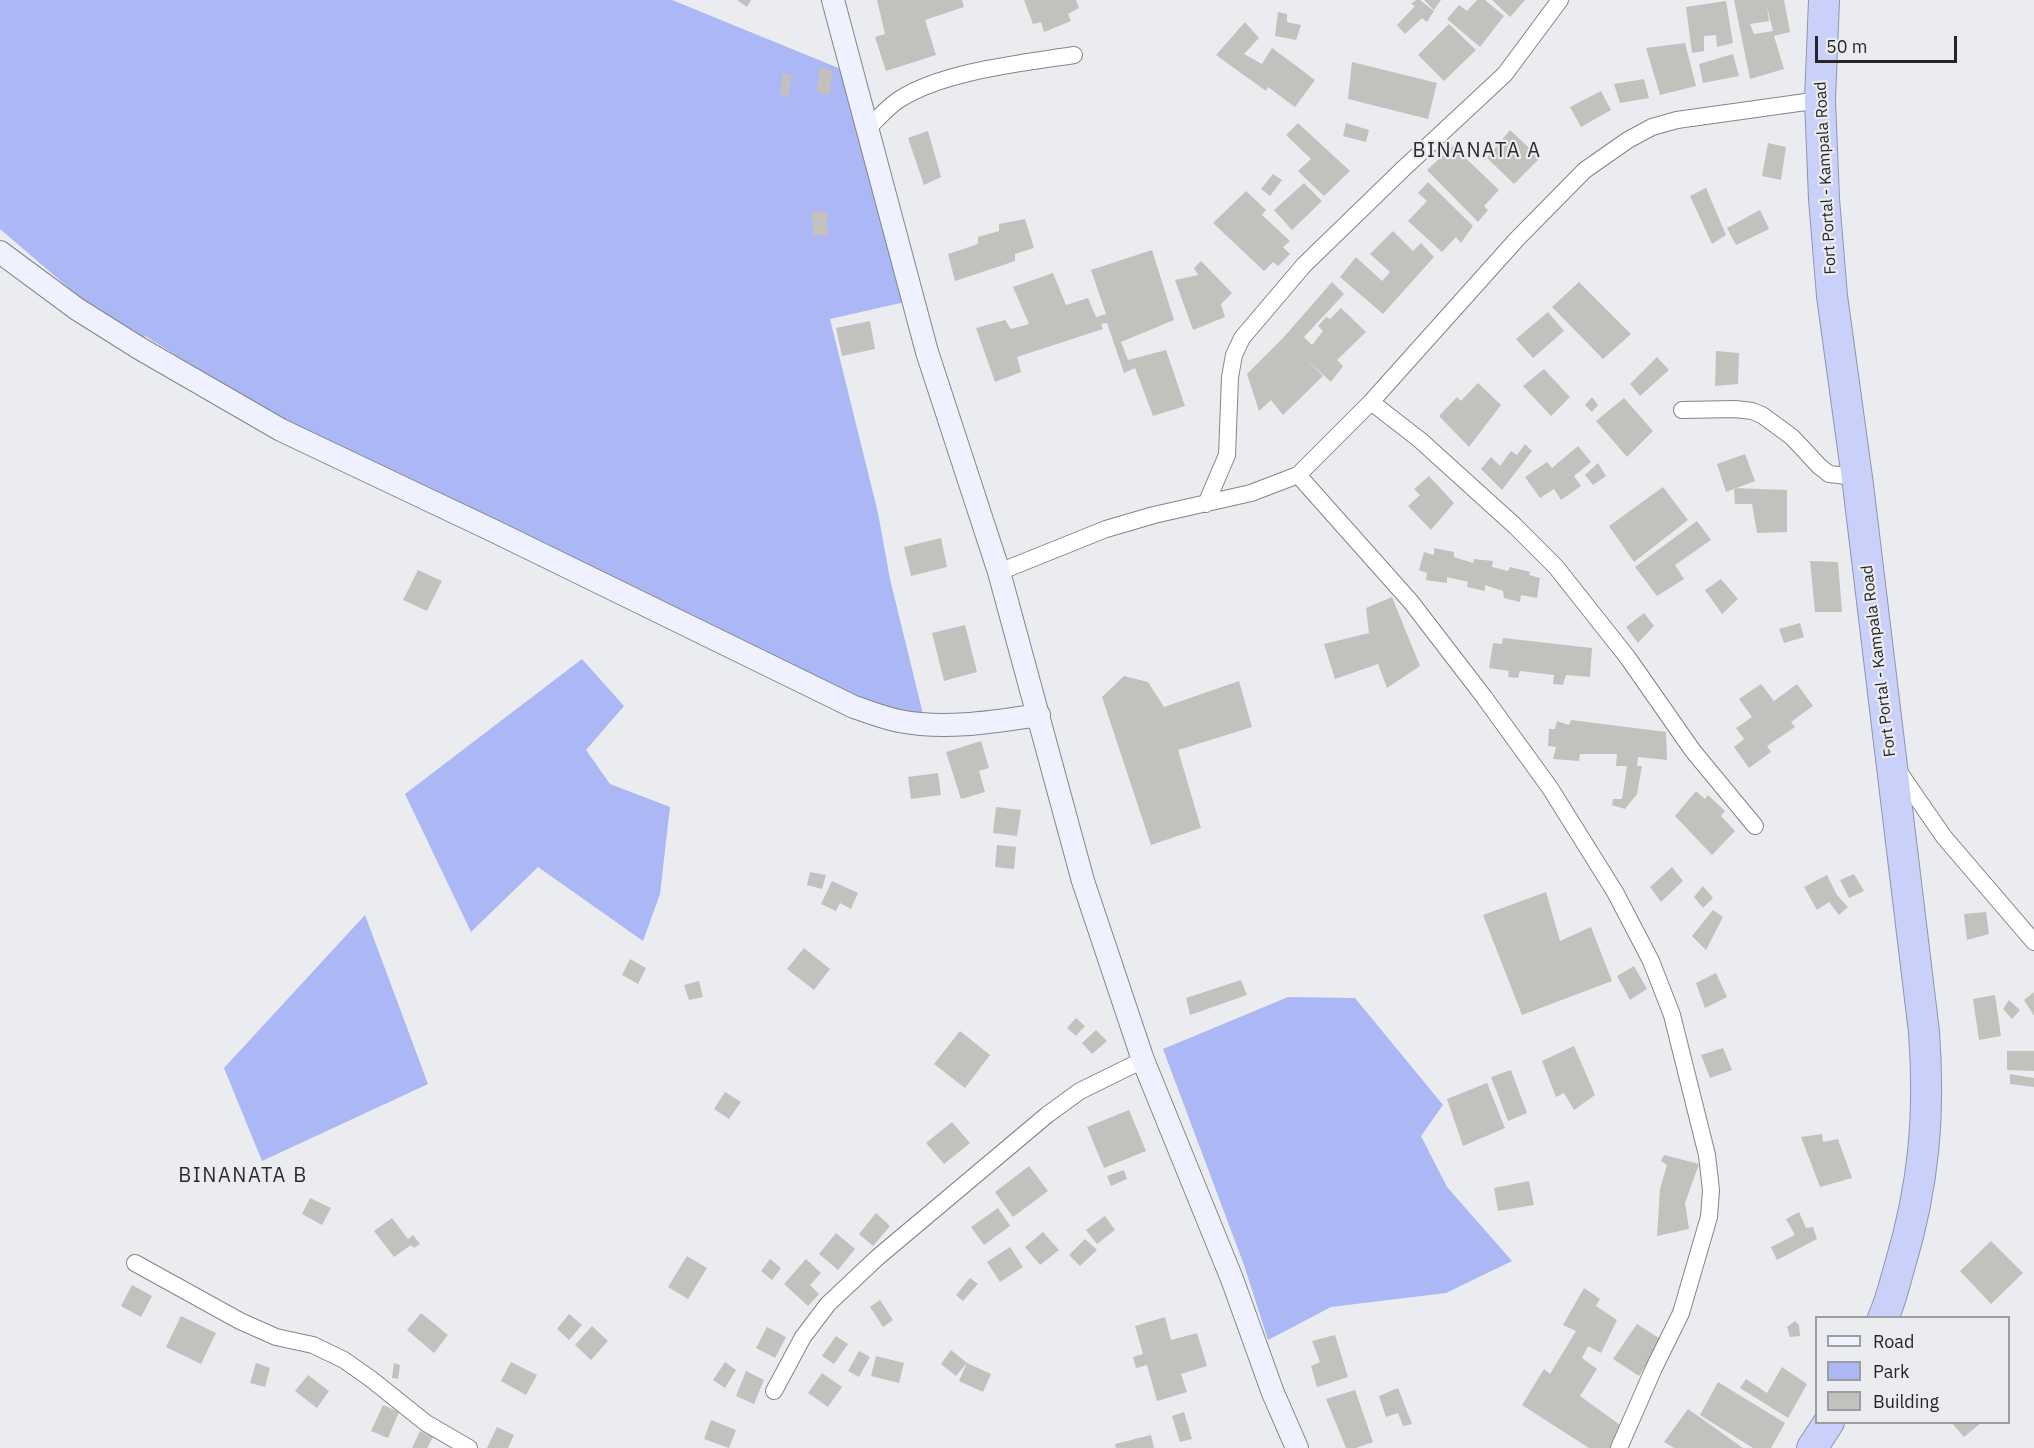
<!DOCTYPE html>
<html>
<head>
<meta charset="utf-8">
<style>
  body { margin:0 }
  #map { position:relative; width:2034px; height:1448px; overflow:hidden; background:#ebecef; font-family:"IBM Plex Sans",sans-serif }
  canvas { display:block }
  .legend { position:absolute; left:1815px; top:1316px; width:195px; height:108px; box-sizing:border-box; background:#ebecef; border:2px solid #9c9d9f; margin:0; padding:8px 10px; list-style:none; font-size:18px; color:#262627 }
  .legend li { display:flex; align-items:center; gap:12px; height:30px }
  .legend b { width:30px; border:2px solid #9c9d9f }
  .scale { position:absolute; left:1815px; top:36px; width:142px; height:27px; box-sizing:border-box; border:3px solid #262627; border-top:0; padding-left:8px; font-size:18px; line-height:21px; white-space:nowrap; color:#262627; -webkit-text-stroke:4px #ebecef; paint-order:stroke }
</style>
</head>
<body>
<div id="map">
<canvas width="2034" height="1448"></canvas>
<ul class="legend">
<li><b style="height:8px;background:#eff1fe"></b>Road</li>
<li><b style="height:16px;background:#acb7f5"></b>Park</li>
<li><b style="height:16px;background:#c3c1be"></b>Building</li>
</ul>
<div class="scale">50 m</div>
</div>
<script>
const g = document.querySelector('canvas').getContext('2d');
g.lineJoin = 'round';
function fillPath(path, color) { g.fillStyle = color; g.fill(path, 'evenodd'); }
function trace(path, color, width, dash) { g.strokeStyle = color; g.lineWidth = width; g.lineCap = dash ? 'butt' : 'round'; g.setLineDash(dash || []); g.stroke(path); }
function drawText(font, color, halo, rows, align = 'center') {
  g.font = font + ' "IBM Plex Sans",sans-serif'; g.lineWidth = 4.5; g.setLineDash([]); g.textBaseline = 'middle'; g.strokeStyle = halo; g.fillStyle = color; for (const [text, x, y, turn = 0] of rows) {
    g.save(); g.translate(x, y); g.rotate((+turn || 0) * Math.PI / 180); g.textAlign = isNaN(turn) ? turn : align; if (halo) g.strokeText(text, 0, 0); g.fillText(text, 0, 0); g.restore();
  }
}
fillPath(new Path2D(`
  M0,0H672L841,69L905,302L830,319L878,513L890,579L923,714L895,717L327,449L145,336L139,348L0,229Z
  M582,659L624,706L586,750L610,784L670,807L660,894L643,941L538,867L471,932L405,794Z
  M365,915L428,1084L262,1161L224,1068Z
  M1288,997L1355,998L1443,1105L1421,1136L1447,1187L1512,1261L1446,1293L1331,1307L1268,1340L1244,1265L1163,1049Z`), '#acb7f5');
fillPath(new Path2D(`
  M737,0H751L747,7Z
  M877,0H962L964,7L925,20L936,55L886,71L875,37L885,34Z
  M1024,0H1076L1079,8L1068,14L1071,21L1044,32L1041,22L1033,24Z
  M1416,0H1420L1434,11L1427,22L1422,18L1405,34L1397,25L1415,6L1411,4Z
  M1424,0H1441L1434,10Z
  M1477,0H1485L1504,16L1480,47L1447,19L1459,5L1467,11Z
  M1492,0H1525L1510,17Z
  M1734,0H1784L1790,32L1774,36L1784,69L1750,79ZM1767,7L1773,31L1754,34L1750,24L1769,21Z
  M1726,1L1733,43L1717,47L1716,35L1704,36V51L1692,53L1686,7Z
  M1278,12L1287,14V22L1301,25L1296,40L1275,36Z
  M1245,22L1259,38L1244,54L1262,64L1272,48L1315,80L1295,107L1268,87L1266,91L1216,55Z
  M1449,24L1476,50L1444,81L1418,55Z
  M1685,43L1696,86L1660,95L1646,48Z
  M1733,54L1739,76L1703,83L1699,64Z
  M1352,62L1437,83L1428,119L1348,99Z
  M820,67L833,71L829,95L817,92Z
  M783,73L792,76L788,97L780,94Z
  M1644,79L1649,98L1620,103L1614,84Z
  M1601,91L1611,110L1581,127L1570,107Z
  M1298,123L1350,171L1324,196L1298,171L1311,159L1286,135Z
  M1346,123L1369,130L1366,142L1343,136Z
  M1510,130L1540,158L1514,184L1487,158Z
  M928,131L941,177L924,185L908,138Z
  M1768,143L1786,147L1781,180L1762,176Z
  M1453,146L1499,190L1484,206L1488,210L1478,222L1427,170Z
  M1273,174L1282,180L1270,196L1261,189Z
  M1428,182L1473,226L1461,243L1456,237L1442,252L1408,221L1427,201L1418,193Z
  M1304,183L1322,201L1292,230L1274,210Z
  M1706,188L1726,235L1712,244L1690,196Z
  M1246,191L1266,210L1262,215L1290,241L1283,247L1290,254L1278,266L1273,262L1264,271L1213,223Z
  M1760,210L1769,229L1736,245L1727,228Z
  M812,211L827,212L828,235H813Z
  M1025,219L1034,248L1015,254V261L955,281L948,254L978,244V237L999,231V224Z
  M1393,231L1413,251L1421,243L1434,257L1383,314L1340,277L1356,257L1382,281L1390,272L1370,254Z
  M1152,250L1174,320L1121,342L1128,360L1166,350L1185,406L1153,416L1135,368L1124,373L1107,323L1101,324L1103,329L1017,357L1021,372L995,382L976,328L1005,320L1011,329L1029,324L1013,287L1053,273L1066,305L1088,298L1096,317L1106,314L1091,270Z
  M1201,261L1232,293L1221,304L1225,317L1193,330L1175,280L1198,275L1194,268Z
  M1332,282L1344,294L1304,337L1312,345L1323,331L1318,326L1326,317L1330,319L1341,308L1366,332L1337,360L1343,366L1331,382L1306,359L1323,376L1283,415L1271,400L1259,411L1247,374L1283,338Z
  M1579,282L1631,334L1603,359L1552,307Z
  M1548,312L1564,331L1533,358L1516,339Z
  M870,321L875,349L842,356L836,328Z
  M1716,351L1739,353L1738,384L1715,386Z
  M1657,357L1669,370L1640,396L1630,384Z
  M1544,369L1570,397L1551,416L1523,386Z
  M1478,383L1501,405L1469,447L1439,416L1457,397L1461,401Z
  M1592,397L1598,405L1592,412L1585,405Z
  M1624,398L1653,431L1627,457L1596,421Z
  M1525,444L1532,451L1502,490L1481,469L1491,457L1500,466L1511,451L1517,455Z
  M1578,446L1591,462L1574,476L1581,486L1561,500L1554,489L1540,498L1525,477L1547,462L1552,468Z
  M1745,454L1755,481L1726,492L1717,464Z
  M1598,463L1606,476L1593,485L1585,475Z
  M1429,476L1454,503L1431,530L1408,506L1420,495L1414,489Z
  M1663,487L1688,520L1634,562L1609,526Z
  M1734,488L1787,490V532L1757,533L1752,504H1735Z
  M1697,521L1711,540L1675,565L1684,579L1657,596L1635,567Z
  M941,538L947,567L911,576L904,547Z
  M1434,548L1454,552V557L1473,563L1474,559L1493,561L1492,567L1508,571L1510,567L1530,572L1529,575L1540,578L1537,598L1521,595L1520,602L1504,598L1503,591L1485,585V591L1467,587L1468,582L1447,577V583L1426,580L1427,573L1419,570L1424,552L1434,555Z
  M1810,561L1838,562L1842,612H1815Z
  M418,570L442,581L427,611L403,600Z
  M1721,579L1738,599L1722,614L1705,590Z
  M1392,597L1420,666L1387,688L1378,664L1335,679L1324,644L1369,633L1366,608Z
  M1644,613L1654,626L1638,643L1626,627Z
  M1800,623L1804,637L1784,643L1779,629Z
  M965,625L977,672L944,681L932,633Z
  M1503,638L1592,648L1590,677L1566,675L1563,685L1553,684L1554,675L1520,671L1518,678L1508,677L1509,671L1489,668L1493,643L1502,644Z
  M1124,676L1148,682L1164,707L1239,681L1252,727L1178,750L1201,828L1151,845L1102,697Z
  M1761,684L1774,701L1797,684L1813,706L1791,722L1795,727L1767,746L1771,752L1749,768L1734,747L1744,739L1736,728L1752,717L1739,699Z
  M1571,720L1666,732L1667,760L1638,757L1637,766H1642L1637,794L1625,809L1612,805L1613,799H1622L1627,766H1616L1617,754H1580L1579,761L1553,759L1556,747L1548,746L1549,729H1555L1557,721L1569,725Z
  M981,741L989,768L979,771L985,792L961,799L946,752Z
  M938,773L941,795L911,799L908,777Z
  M1696,791L1705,799L1708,795L1725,811L1721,816L1735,831L1712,855L1675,816Z
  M996,807L1021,810L1017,836L993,833Z
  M997,845L1016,847L1014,869L995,867Z
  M1672,867L1683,881L1661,902L1650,887Z
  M810,872L826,875L822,889L807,885Z
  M1854,874L1864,891L1849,898L1840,880Z
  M1827,875L1837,895L1848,907L1839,915L1829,902L1817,910L1804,887Z
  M832,881L858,893L851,909L840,903L836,911L821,904Z
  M1703,886L1713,898L1703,908L1694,897Z
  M1546,892L1560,941L1591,927L1612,981L1522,1015L1483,915Z
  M1713,910L1723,917L1706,950L1692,936Z
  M1986,912L1989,934L1967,940L1964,914Z
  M804,948L830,969L814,990L787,969Z
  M630,959L646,968L638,984L622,975Z
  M1634,966L1647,989L1630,1000L1617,976Z
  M1716,973L1727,997L1705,1008L1696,983Z
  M1241,980L1247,995L1190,1015L1186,998Z
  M699,981L703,997L689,1000L684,985Z
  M2034,992V1016L2024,1000Z
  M1995,995L2001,1036L1979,1040L1973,999Z
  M2009,1000L2020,1010L2012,1019L2003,1009Z
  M1076,1018L1085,1026L1076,1036L1067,1028Z
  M1096,1030L1107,1041L1092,1054L1082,1043Z
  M960,1031L990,1055L965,1088L934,1064Z
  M1574,1046L1595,1095L1574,1110L1564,1093L1556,1097L1542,1061Z
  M1723,1048L1732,1070L1710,1078L1701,1055Z
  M2007,1051H2034V1071L2007,1070Z
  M1511,1070L1527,1113L1508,1121L1491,1077Z
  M2010,1074L2034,1078V1087L2010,1084Z
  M1487,1083L1505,1128L1463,1146L1447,1099Z
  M725,1092L741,1102L729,1119L714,1109Z
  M1129,1110L1146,1151L1104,1168L1087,1127Z
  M952,1122L970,1143L944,1164L926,1143Z
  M1822,1134L1823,1142L1838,1139L1852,1178L1820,1187L1801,1137Z
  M1664,1155L1699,1164L1685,1203L1689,1229L1657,1236L1660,1189L1667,1165L1661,1161Z
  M1029,1166L1048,1191L1013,1217L995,1192Z
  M1124,1170L1127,1179L1111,1186L1107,1176Z
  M1529,1181L1534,1205L1498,1211L1494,1188Z
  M310,1198L331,1208L322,1225L302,1214Z
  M998,1208L1010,1226L984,1245L971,1227Z
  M1799,1212L1806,1228L1813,1227L1817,1239L1777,1260L1771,1247L1795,1235L1786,1219Z
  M876,1213L890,1226L873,1246L859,1234Z
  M1105,1216L1115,1230L1097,1244L1086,1230Z
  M392,1218L408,1239L413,1235L420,1244L414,1248L411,1245L394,1257L374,1231Z
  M1043,1232L1059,1250L1040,1265L1025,1247Z
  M836,1233L855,1249L838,1270L819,1254Z
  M1085,1239L1097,1250L1080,1266L1069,1255Z
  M1991,1241L2023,1273L1991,1304L1960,1271Z
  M1010,1247L1023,1267L1000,1282L987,1262Z
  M687,1256L707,1268L688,1299L668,1287Z
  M770,1259L781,1268L772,1280L761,1271Z
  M806,1259L821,1273L810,1285L819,1294L808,1306L784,1284Z
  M970,1278L978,1284L963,1301L956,1295Z
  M132,1285L152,1296L141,1317L121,1306Z
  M1584,1288L1600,1299L1596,1306L1617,1320L1601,1353L1588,1346L1582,1358L1597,1369L1580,1396L1623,1427L1612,1448H1589L1522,1405L1544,1369L1550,1374L1576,1331L1563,1325Z
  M880,1300L893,1320L883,1327L870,1307Z
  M421,1313L448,1335L434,1353L407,1330Z
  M569,1314L582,1325L569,1340L557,1329Z
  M181,1316L216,1333L201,1364L166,1347Z
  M1165,1317L1171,1340L1197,1333L1207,1366L1181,1374L1187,1392L1157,1401L1147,1365L1136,1368L1133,1357L1143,1354L1135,1326Z
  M1795,1321L1799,1325L1800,1336L1790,1337L1787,1327Z
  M1637,1324L1662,1340L1639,1376L1613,1359Z
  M592,1326L608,1341L591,1360L575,1345Z
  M767,1327L786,1337L775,1358L756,1348Z
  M1335,1335L1348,1377L1317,1387L1311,1366L1320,1362L1312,1341Z
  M836,1336L848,1344L834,1364L822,1356Z
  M951,1350L967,1363L991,1374L983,1392L959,1381L967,1363L956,1376L941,1364Z
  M859,1351L870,1357L859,1377L848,1371Z
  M876,1356L904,1363L899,1383L871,1376Z
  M511,1362L537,1375L526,1395L501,1381Z
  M725,1362L736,1370L725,1388L713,1380Z
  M256,1363L270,1368L265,1387L250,1383Z
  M394,1363L400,1365L398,1379L392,1378Z
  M1782,1367L1807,1384L1788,1418L1740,1388L1746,1379L1767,1393Z
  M746,1371L764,1380L754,1404L736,1396Z
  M822,1373L842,1387L828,1407L808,1393Z
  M308,1375L329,1391L317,1408L295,1391Z
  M1718,1382L1785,1423L1771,1448H1753L1700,1415Z
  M1398,1388L1412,1424L1403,1426L1398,1413L1386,1417L1379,1396Z
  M1355,1390L1373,1442L1356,1448H1346L1326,1399Z
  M383,1405L399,1412L388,1438L371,1431Z
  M1688,1409L1743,1448H1674L1664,1442Z
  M1184,1412L1192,1439L1180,1442L1172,1416Z
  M711,1420L736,1430L729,1448L704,1439Z
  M1951,1422H1982L1964,1437Z
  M497,1427L514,1435L508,1448H487Z
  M420,1431L433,1437L427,1448H412Z
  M1151,1435L1154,1448H1116L1115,1444Z`), '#c3c1be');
const street = new Path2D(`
  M866,130C877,120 887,107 900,99C944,71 1023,63 1074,55
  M1371,402L1420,440L1515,526L1556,567L1628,658L1693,751L1755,826
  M1682,410L1735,409L1752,411L1762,415L1792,437L1819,466L1829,474L1857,477
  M1298,475L1411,602L1484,697L1550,788L1615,892L1651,961L1672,1015L1707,1155L1711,1190L1709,1217L1681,1313L1654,1368L1619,1448
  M1206,504L1227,455L1230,377L1234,355L1242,338L1304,265L1403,169L1505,74L1560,0
  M999,572L1106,529L1154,515L1251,493L1298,475L1371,402L1517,239L1585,170L1628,140L1652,127L1677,120L1820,100
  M1897,769L1944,837L2034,942
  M135,1263L240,1321L276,1337L313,1345L344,1360L371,1379L426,1423L469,1448
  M774,1391L803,1337L828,1304L878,1257L1047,1115L1080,1091L1143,1060`);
const secondary = new Path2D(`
  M833,0L927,352L999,572L1083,881L1143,1060L1232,1279L1273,1393L1297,1448
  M0,252L77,309L139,348L281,430L496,532L854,707C869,712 884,718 899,721C946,730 992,722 1039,715`);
const highway = new Path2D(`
  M1824,0L1820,100L1824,199L1832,296L1858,485L1924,1032C1930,1115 1924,1185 1900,1265C1895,1282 1891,1301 1883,1318
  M1812,1448L1829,1422`);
trace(street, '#848588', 18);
trace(secondary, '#848588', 24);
trace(highway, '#9095b0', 32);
trace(street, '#fff', 16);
trace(secondary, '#eff1fe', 22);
trace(highway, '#c9d1fa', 30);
drawText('16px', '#262627', '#ebecef', [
  ["Fort Portal - Kampala Road",1826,178,-93],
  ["Fort Portal - Kampala Road",1879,661,-97]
]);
g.letterSpacing = '1.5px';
drawText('20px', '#2b2b2e', '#ebecef', [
  ["BINANATA A",1477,151],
  ["BINANATA B",243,1176]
]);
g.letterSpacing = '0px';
</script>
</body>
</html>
